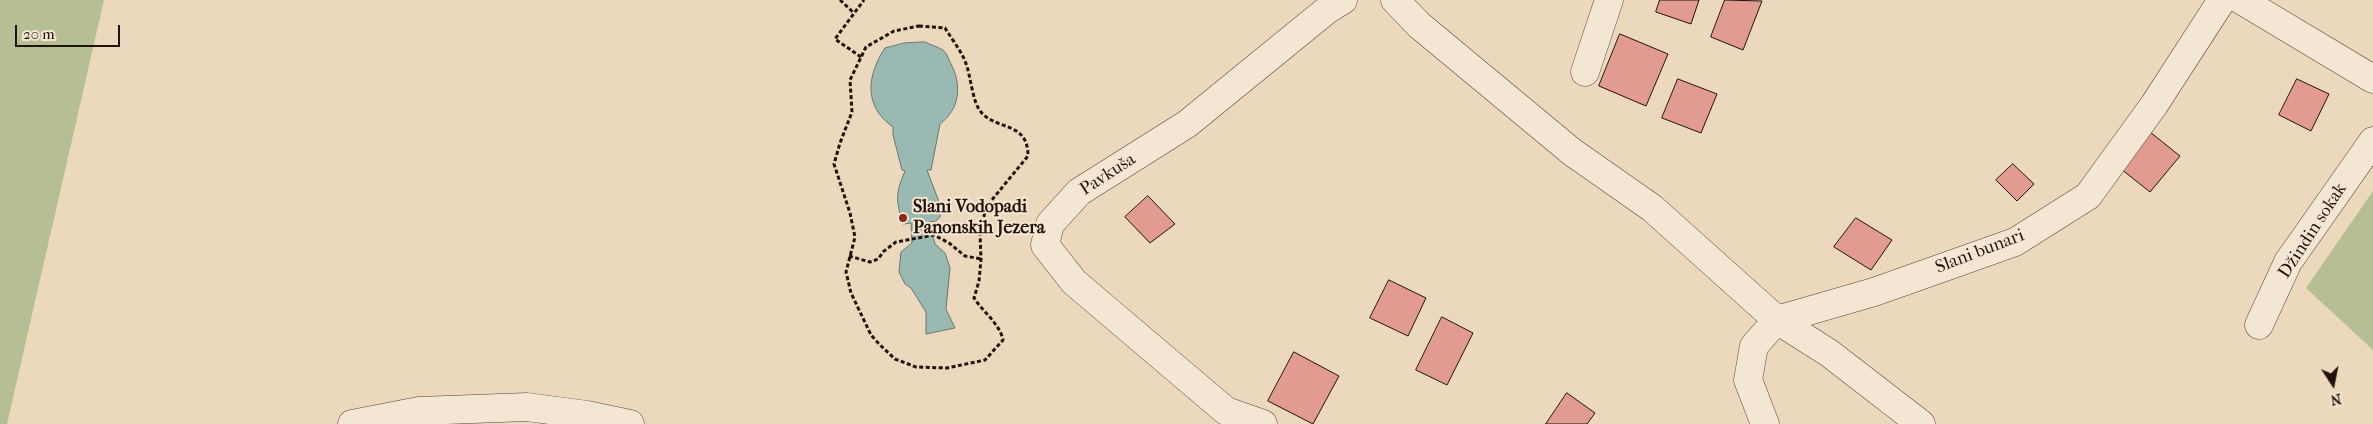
<!DOCTYPE html>
<html>
<head>
<meta charset="utf-8">
<style>
  body { margin:0 }
  #map { position:relative; width:2373px; height:424px; overflow:hidden; background:#ecd8bc; font-family:"IM FELL French Canon",serif }
  canvas { display:block }
  .north { position:absolute; left:2308px; top:359px; width:50px; height:50px; -webkit-text-stroke:4px #f3e6d3; paint-order:stroke; rotate:169deg; font-size:14px; font-weight:700; line-height:20px; text-align:center; color:#21130c }
  .north::after { content:''; display:block; margin:auto; width:18px; height:22px; background:#21130c; clip-path:polygon(50% 0,100% 100%,50% 72%,0 100%) }
  .scale { position:absolute; left:15px; top:25px; width:105px; height:22px; box-sizing:border-box; border:2px solid #21130c; border-top:0; padding-left:6px; font-size:15px; line-height:18px; white-space:nowrap; color:#21130c; -webkit-text-stroke:4px #f3e6d3; paint-order:stroke }
</style>
</head>
<body>
<div id="map">
<canvas width="2373" height="424"></canvas>
<div class="north">N</div>
<div class="scale">20 m</div>
</div>
<script>
const g = document.querySelector('canvas').getContext('2d');
g.lineJoin = 'round';
function fillPath(path, color) { g.fillStyle = color; g.fill(path, 'evenodd'); }
function trace(path, color, width, dash) { g.strokeStyle = color; g.lineWidth = width; g.lineCap = dash ? 'butt' : 'round'; g.setLineDash(dash || []); g.stroke(path); }
function drawText(font, color, halo, rows, align = 'center') {
  g.font = font + ' "IM FELL French Canon",serif'; g.lineWidth = 4; g.setLineDash([]); g.textBaseline = 'middle'; g.strokeStyle = halo; g.fillStyle = color; for (const [text, x, y, turn = 0] of rows) {
    g.save(); g.translate(x, y); g.rotate((+turn || 0) * Math.PI / 180); g.textAlign = isNaN(turn) ? turn : align; if (halo) g.strokeText(text, 0, 0); g.fillText(text, 0, 0); g.restore();
  }
}
fillPath(new Path2D(`
  M0,0H104L7,424H0Z
  M2373,191V350L2306,288Z`), '#b5bf93');
const water = new Path2D(`
  M925,42C931,45 938,47 943,50C947,53 949,60 951,64C962,85 960,109 940,124L931,170H927L941,207L940,217L936,221L929,222L935,244L945,253L950,268L946,309L955,328L926,334V312L911,288L905,284L899,272L901,252L912,243L911,223L903,224C896,200 895,194 905,171L902,170L893,135V127C863,106 867,75 885,48L904,43Z`);
fillPath(water, '#99b9b2');
trace(water, '#697770', 1);
const building = new Path2D(`
  M1660,0H1699L1691,24L1656,12Z
  M1725,0L1762,1L1743,50L1711,37Z
  M1620,34L1668,54L1646,106L1599,86Z
  M1678,79L1717,94L1701,133L1662,118Z
  M2297,79L2329,94L2311,131L2279,115Z
  M2150,132L2180,156L2150,192L2121,169Z
  M2013,164L2034,184L2017,201L1996,180Z
  M1148,196L1175,224L1150,243L1125,217Z
  M1856,218L1892,240L1871,270L1834,247Z
  M1389,280L1426,298L1408,336L1370,318Z
  M1442,317L1473,333L1447,385L1416,370Z
  M1294,352L1339,376L1313,424L1268,401Z
  M1567,393L1595,413L1587,424H1546Z`);
fillPath(building, '#e29b90');
trace(building, '#21130c', 1);
const minor = new Path2D(`
  M1395,0L1419,25L1572,152L1652,208L1777,320L1829,353L1921,424
  M2241,0L2373,79
  M1585,72L1609,0
  M2259,325L2288,262L2373,141
  M352,424L419,411L527,407L587,415L630,424
  M1263,424L1226,411L1074,282L1045,245L1050,224L1079,192L1187,124L1327,10L1343,0
  M1765,424L1748,380L1754,346L1777,320L1874,292L2015,242L2088,196L2154,105L2222,0`);
trace(minor, '#544438', 29);
trace(new Path2D(`
  M840,0L854,13
  M919,26L945,28C951,38 960,49 965,61C971,75 972,102 981,112C997,131 1028,121 1028,156L986,207L980,234L981,259L979,281L974,298C983,312 1000,324 1003,340L985,360L947,368L916,367L895,359L880,345L871,335L851,293L846,272L855,237L850,213L834,164L840,143L852,112L850,80L866,47L894,31Z
  M861,57L835,39L864,0
  M849,256L870,262L878,259L884,251L896,242L934,235L949,243L965,256L981,259`), '#21130c', 3, [4, 2.5]);
trace(minor, '#f3e6d3', 28);
for (const [x, y, r, color] of [
  [903,218,5,"#8f2418"]
]) { const dot = new Path2D(); dot.arc(x, y, r, 0, 2 * Math.PI); g.fillStyle = color; g.fill(dot); trace(dot, '#f3e6d3', 2); }
drawText('18px', '#21130c', '#f3e6d3', [
  ["Pavkuša",1108,175,-33],
  ["Džindin sokak",2313,231,-57],
  ["Slani bunari",1980,252,-21]
]);
drawText('bold 18px', '#21130c', '#f3e6d3', [
  ["Slani Vodopadi",913,208],
  ["Panonskih Jezera",913,229]
], 'left');
</script>
</body>
</html>
